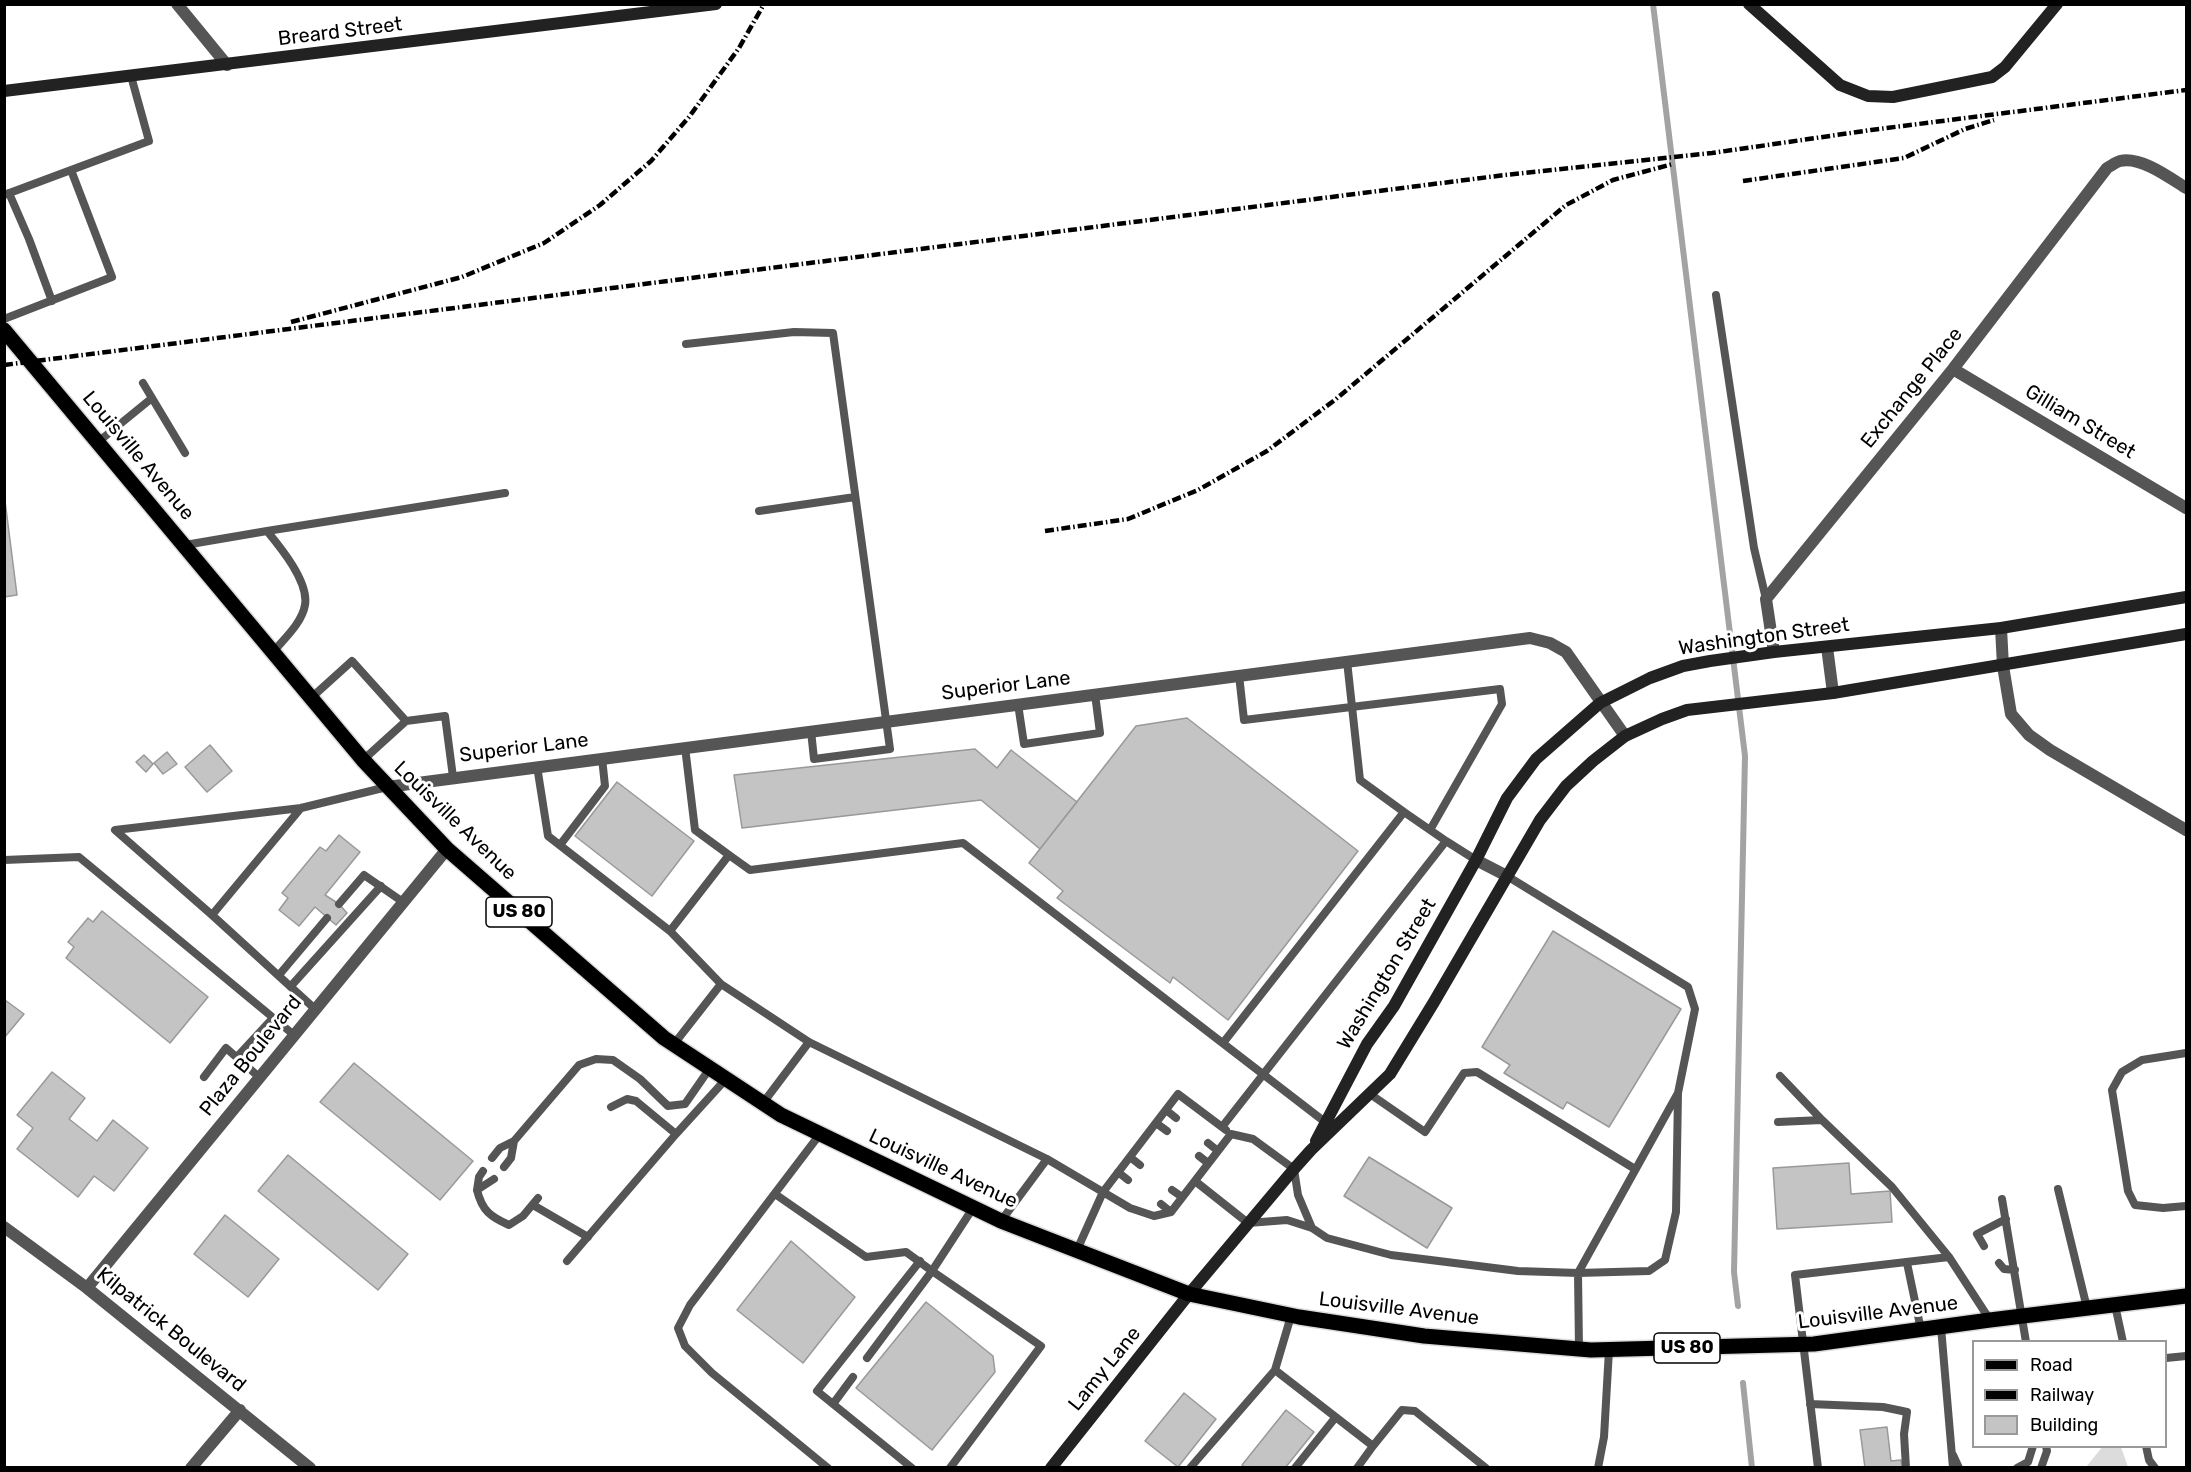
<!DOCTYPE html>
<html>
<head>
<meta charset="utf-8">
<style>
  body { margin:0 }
  #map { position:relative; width:2191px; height:1472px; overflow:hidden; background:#fff; font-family:Rubik,sans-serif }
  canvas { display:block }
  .frame { position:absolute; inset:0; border:6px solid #000; pointer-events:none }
  .legend { position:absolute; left:1972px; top:1340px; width:195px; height:108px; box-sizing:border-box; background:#fff; border:2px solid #999; margin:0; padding:8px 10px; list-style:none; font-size:18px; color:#000 }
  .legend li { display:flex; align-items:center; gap:12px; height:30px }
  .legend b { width:30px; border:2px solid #999 }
</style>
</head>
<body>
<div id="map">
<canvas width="2191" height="1472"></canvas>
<div class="frame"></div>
<ul class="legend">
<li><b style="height:8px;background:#000"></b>Road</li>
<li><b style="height:8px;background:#000"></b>Railway</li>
<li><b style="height:16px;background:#c4c4c4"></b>Building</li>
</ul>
</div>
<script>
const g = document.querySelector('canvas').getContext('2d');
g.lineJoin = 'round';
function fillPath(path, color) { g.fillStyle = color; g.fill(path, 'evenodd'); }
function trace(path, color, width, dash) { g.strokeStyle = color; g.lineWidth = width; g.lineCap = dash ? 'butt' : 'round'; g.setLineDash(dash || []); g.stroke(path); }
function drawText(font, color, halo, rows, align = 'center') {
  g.font = font + ' Rubik,sans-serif'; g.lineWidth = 6; g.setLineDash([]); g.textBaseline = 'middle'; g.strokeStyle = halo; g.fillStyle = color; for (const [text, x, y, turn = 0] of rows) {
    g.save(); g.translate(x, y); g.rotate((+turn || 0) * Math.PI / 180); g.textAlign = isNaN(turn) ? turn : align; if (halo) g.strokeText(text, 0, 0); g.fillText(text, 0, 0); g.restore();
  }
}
fillPath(new Path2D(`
  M2103,1446L2121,1447L2128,1467H2086Z`), '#dcdcdc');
trace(new Path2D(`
  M1653,4L1745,756L1734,1272L1738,1306
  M1743,1383L1752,1468`), '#a3a3a3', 6);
const building = new Path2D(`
  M4,493L17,595L4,597Z
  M1187,718L1358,851L1228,1020L1173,977L1170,983L1057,898L1063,891L1029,863L1136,726Z
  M210,745L232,771L207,792L185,767Z
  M975,749L997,768L1011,750L1077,802L1040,849L981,800L742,828L734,775Z
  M167,752L177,764L163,774L154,763Z
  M144,755L153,764L146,772L136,762Z
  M617,782L694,841L652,896L575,836Z
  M339,835L360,852L325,895L339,904L347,913L336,925L315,907L299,926L279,910L288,898L282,893L320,847L326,851Z
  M102,911L208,997L170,1043L66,958L74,947L68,942L88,918L93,922Z
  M1553,931L1681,1009L1609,1127L1567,1102L1563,1109L1504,1073L1510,1065L1482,1047Z
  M5,1000L24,1014L4,1038V1001Z
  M354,1063L473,1161L440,1200L320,1102Z
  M52,1072L85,1098L69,1119L97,1141L113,1120L148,1148L114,1191L94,1176L78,1197L17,1149L33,1128L17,1115Z
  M288,1155L408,1254L378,1290L258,1191Z
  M1369,1157L1452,1208L1427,1248L1344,1196Z
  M1849,1163L1851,1194L1890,1191L1892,1222L1777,1229L1773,1168Z
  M225,1215L279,1259L248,1297L194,1254Z
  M791,1241L855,1297L803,1363L737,1310Z
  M926,1302L993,1356L995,1372L932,1450L856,1388Z
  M1184,1393L1216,1419L1178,1467L1145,1441Z
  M1286,1410L1314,1432L1285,1468H1246L1242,1465Z
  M1887,1427L1891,1461L1901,1460L1902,1468H1865L1860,1430Z`);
fillPath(building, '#c4c4c4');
trace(building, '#999', 1.5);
const primary = new Path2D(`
  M4,330L363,760L447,849L664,1038L781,1115L1001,1221L1189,1294L1299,1317L1424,1336L1591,1350L1814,1344L1990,1320L2186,1296`);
trace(primary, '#dbdbdb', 18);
trace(new Path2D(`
  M71,170L149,141L131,76
  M9,193L29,239L52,301
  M4,195L71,170L112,277L4,319
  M1716,295L1754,548L1766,599
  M686,344L794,332L833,333L890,749L814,759L811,731
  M143,383L185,453
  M98,442L152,398
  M759,511L855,497
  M267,531L505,493
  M185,545L267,531C281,548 309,582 305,605C302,623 284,639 273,652
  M1347,661L1360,780L1404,812
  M1239,675L1244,720L1500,689L1502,704L1430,830
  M311,698L352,661L406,721L445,716L453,777
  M1018,704L1024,744L1100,733L1095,694
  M363,760L406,721
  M537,766L548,836L670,931L721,984L809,1042L1047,1159L1130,1208L1154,1216L1171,1212L1231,1134L1253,1139L1294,1169L1298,1195L1312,1228
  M1446,841L1476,860
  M560,845L605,786L602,758
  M729,855L750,870L963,843L1325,1122
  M4,860L79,857L294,1035
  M1507,876L1688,987L1695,1009L1678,1093L1578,1273L1579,1349
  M339,904L364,875L403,902
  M212,915L301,808
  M670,931L729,855L695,830L685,747
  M279,975L327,918
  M291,986L381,886
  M315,1009L212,915L115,830L301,808L387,787
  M674,1044L721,984
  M2186,1053L2142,1060L2122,1072L2112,1090L2128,1191L2135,1205L2163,1208L2186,1206
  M237,1057L273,1018
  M1780,1076L1822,1120
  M204,1077L226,1048L259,1077
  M1370,1094L1425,1132L1464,1073L1477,1072L1635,1169
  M763,1103L809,1042
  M611,1107L627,1099L636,1101L676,1134
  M1166,1110L1176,1118
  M1778,1122L1822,1120L1892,1187L1949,1257L1990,1320
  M1156,1123L1167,1131
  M1222,1127L1446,841L1404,812L1223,1043
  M820,1134L690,1305L678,1328L685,1346L712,1373L828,1468
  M1208,1143L1218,1151
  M1199,1156L1208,1163
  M1130,1157L1140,1165
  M492,1158L500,1148L514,1141
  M504,1167L511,1158L514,1141L579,1065L596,1059L613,1060L640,1079L668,1106L685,1104L710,1068
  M1118,1172L1128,1180
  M494,1179L477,1190C482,1211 491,1217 509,1225L523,1216L538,1198
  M1195,1181L1248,1223L1287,1220L1312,1228L1327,1238L1391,1255L1518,1271L1578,1273L1649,1271L1665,1260L1676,1212L1678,1093
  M2058,1189L2087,1308
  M477,1190L479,1177L483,1171
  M1172,1190L1182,1197
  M775,1194L866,1257L906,1252L932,1271L973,1208
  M2002,1199L2026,1342
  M1161,1204L1171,1212
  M533,1205L588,1237
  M1001,1221L1047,1159
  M1984,1246L1977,1234L2006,1219
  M1077,1250L1103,1192L1178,1094L1226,1130
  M567,1261L676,1134L726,1079
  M1907,1263L1921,1330
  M1999,1263L2004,1269L2015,1270
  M2115,1305L2123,1342
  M1291,1316L1275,1370L1373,1446L1402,1410L1415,1411L1486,1468
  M1941,1327L1953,1468
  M867,1358L932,1271L1041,1346L950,1468
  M2166,1358L2186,1356
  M833,1404L853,1377
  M1810,1404L1883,1407L1907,1412L1904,1434L1906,1468
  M2146,1446L2149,1460L2155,1468
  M1953,1455L1959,1468
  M912,1468L817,1391L920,1261
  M1190,1468L1275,1370
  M1295,1468L1335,1418
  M1357,1468L1373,1446
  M1598,1468L1604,1437L1609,1350
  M1818,1468L1795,1275L1949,1257
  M2017,1468L2028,1462L2033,1446
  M2041,1468L2047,1451L2046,1446`), '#555', 8);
trace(new Path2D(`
  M177,4L227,65
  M1953,369L2186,508
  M2001,628L2003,666L2011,714L2029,735L2050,750L2186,830
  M1827,647L1833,693
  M1774,652L1766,599L1953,369L2107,168C2111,166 2116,162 2120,161C2141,156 2170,178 2186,188
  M387,787L1530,638L1550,643L1566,652L1625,736
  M1476,860L1507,876
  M4,1227L87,1288L310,1468
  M87,1288L447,849
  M191,1468L240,1410`), '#555', 12);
trace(new Path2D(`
  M1749,4L1840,85L1868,96L1893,97L1992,77L2005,67L2057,4
  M4,91L716,4
  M1316,1141L1367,1044L1394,1006L1476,860L1507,798L1536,759L1600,703L1650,678L1683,666L1710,661L1774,652L2001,628L2186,597
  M1051,1468L1189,1294L1294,1169L1311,1150L1390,1074L1434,1002L1540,820L1566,786L1593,761L1625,736L1662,719L1687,710L1833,693L2186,634`), '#222', 12);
trace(primary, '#000', 15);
trace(new Path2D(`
  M1743,181L1904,158L1965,129L1994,120
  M291,322L462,277L544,243L600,205L651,161L689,117L739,48L764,4
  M4,365L1505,175L1712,153L1871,130L2186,90
  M1045,531L1128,519L1198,490L1267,451L1336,399L1566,205L1613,180L1673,164`), '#000', 4.5, [9, 3, 1.5, 3]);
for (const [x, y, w] of [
  [519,912,66],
  [1687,1348,66]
]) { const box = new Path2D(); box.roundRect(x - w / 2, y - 15, w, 30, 4.5); g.fillStyle = '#fff'; g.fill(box); trace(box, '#000', 1.5); }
drawText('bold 18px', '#000', null, [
  ["US 80",519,912],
  ["US 80",1687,1348]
]);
drawText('20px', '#000', '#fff', [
  ["Breard Street",340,32,-7],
  ["Exchange Place",1912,388,-51],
  ["Gilliam Street",2080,422,31],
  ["Louisville Avenue",138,456,50],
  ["Washington Street",1764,637,-8],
  ["Superior Lane",1006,686,-7],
  ["Superior Lane",524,748,-7],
  ["Louisville Avenue",455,821,44],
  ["Washington Street",1387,974,-59],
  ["Plaza Boulevard",251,1056,-51],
  ["Louisville Avenue",943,1169,25],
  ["Louisville Avenue",1399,1309,7],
  ["Louisville Avenue",1878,1313,-7],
  ["Kilpatrick Boulevard",171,1330,39],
  ["Lamy Lane",1105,1369,-51]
]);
</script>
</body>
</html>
